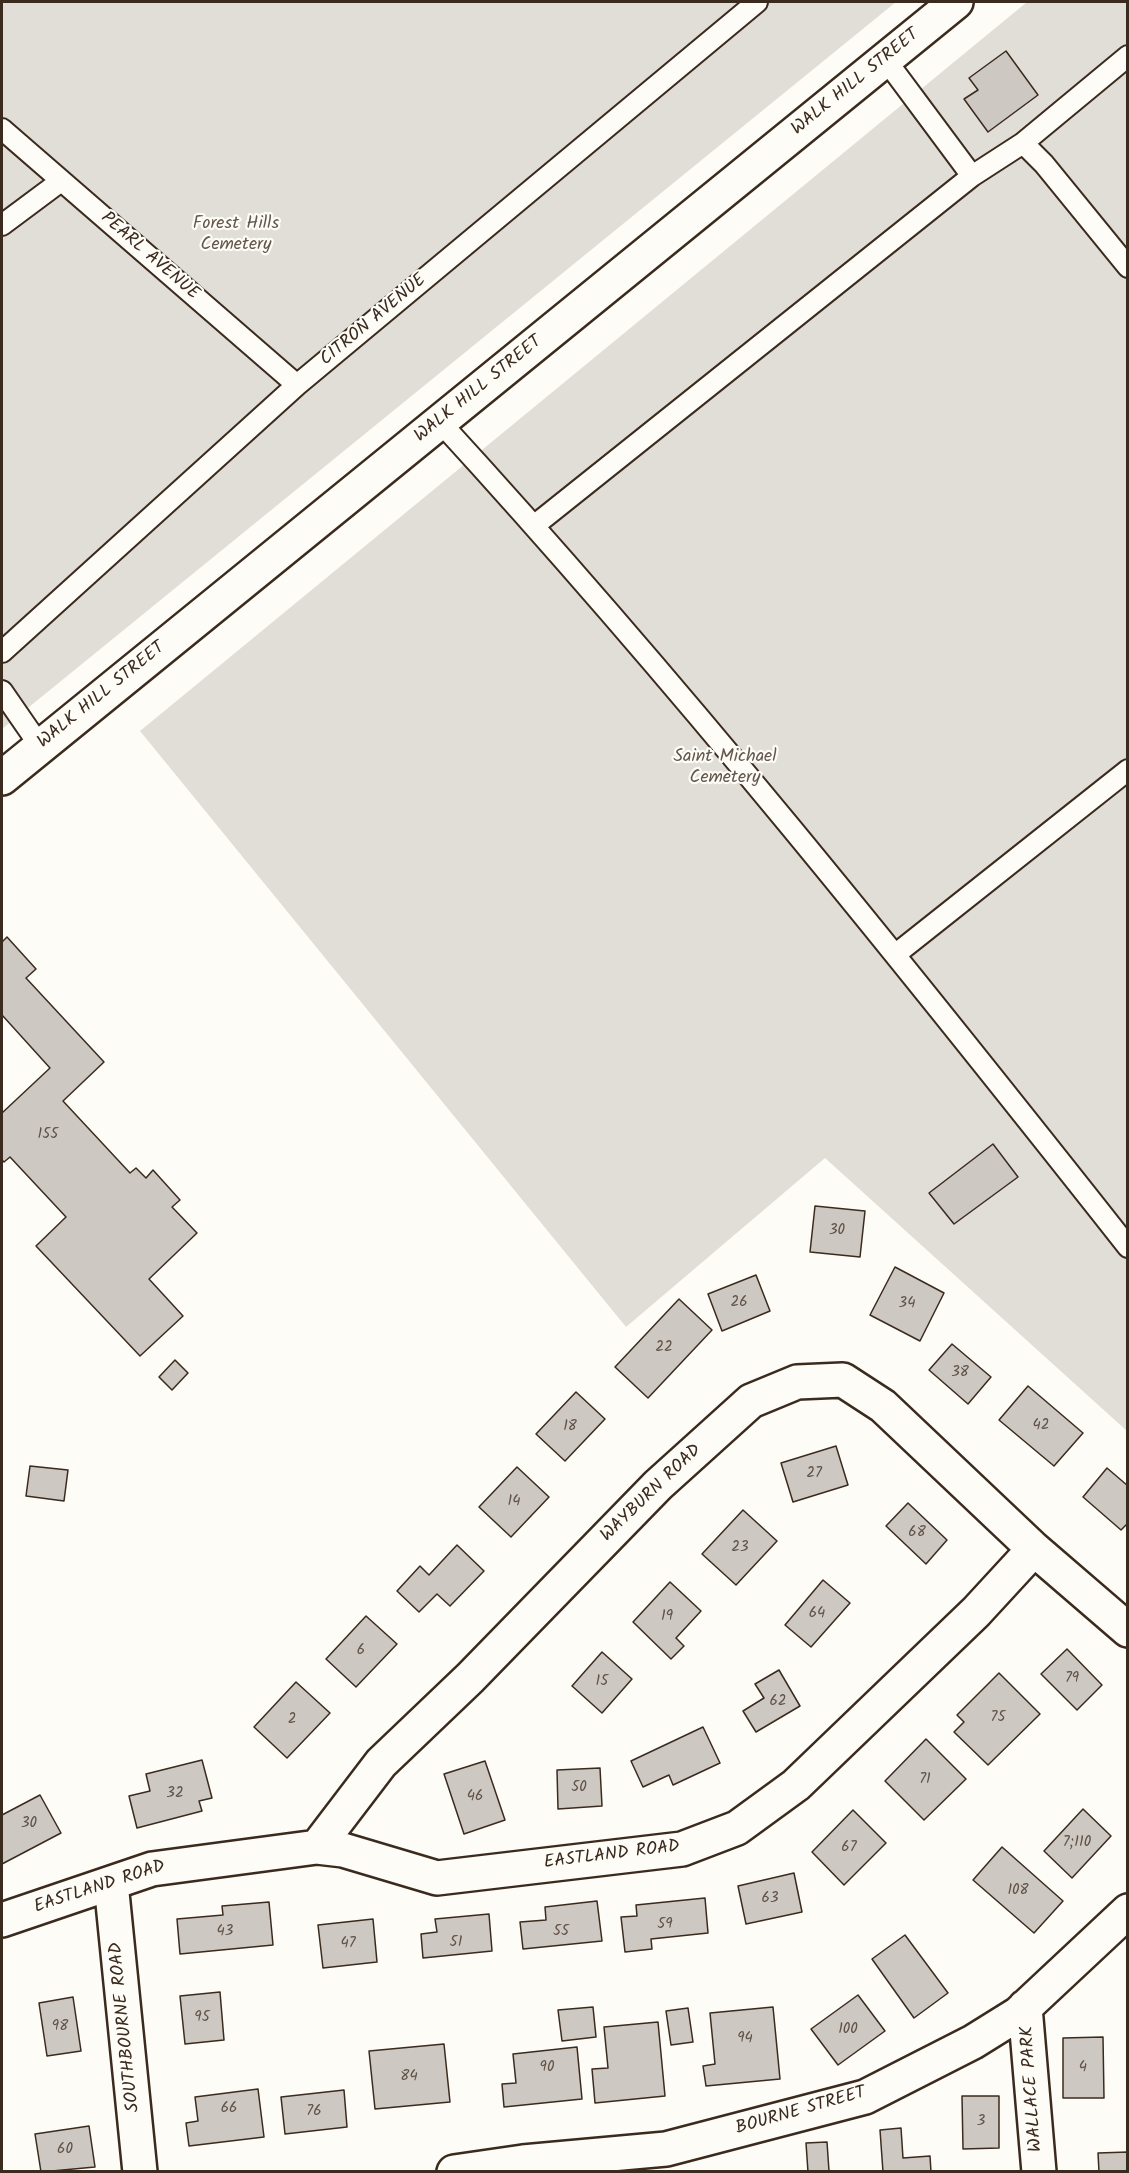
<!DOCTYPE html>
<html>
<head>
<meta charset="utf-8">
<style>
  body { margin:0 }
  #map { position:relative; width:1129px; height:2173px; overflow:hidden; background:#fdfcf7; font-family:Kalam,sans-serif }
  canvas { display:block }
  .frame { position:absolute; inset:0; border:3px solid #3b2a1e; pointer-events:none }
</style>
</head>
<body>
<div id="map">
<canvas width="1129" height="2173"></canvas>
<div class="frame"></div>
</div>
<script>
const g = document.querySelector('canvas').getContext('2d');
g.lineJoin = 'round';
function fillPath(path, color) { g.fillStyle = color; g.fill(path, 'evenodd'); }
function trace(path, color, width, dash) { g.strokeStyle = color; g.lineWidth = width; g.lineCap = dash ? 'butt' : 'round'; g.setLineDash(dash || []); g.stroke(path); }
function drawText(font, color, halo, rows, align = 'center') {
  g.font = font + ' Kalam,sans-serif'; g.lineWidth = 4.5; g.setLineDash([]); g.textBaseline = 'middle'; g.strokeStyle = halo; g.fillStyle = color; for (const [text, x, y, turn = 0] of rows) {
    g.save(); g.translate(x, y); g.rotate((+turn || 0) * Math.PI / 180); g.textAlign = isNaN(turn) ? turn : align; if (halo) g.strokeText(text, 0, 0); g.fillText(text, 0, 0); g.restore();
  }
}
fillPath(new Path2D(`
  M2,2H896L2,729Z
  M1027,2H1127V1431L825,1158L626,1327L140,731Z`), '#e1ded7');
const building = new Path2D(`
  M1006,51L1038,95L988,132L964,99L978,90L969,78Z
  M7,937L36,969L26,978L104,1062L63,1101L130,1173L136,1168L146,1178L153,1170L180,1200L172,1207L197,1233L149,1279L183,1316L140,1356L36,1246L66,1217L10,1157L4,1162L2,1160V1113L50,1068L2,1015V942Z
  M993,1144L1018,1177L954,1224L929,1193Z
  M815,1206L865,1211L860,1257L810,1252Z
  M895,1267L944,1293L920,1341L870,1315Z
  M756,1275L770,1311L722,1331L708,1294Z
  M679,1299L712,1330L648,1398L615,1367Z
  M952,1344L991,1377L968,1404L929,1370Z
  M175,1360L188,1373L172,1390L159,1377Z
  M1028,1386L1083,1433L1054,1466L999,1420Z
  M576,1392L605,1419L565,1461L536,1434Z
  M836,1446L848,1485L793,1502L781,1463Z
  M30,1466L68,1470L64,1501L26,1496Z
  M517,1467L549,1497L511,1537L479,1507Z
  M1107,1468L1128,1486V1523L1121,1530L1083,1497Z
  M908,1503L947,1540L926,1564L886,1526Z
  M743,1510L777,1541L736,1585L702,1554Z
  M457,1545L484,1571L450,1606L437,1594L419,1612L397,1591L420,1566L429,1575Z
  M823,1580L850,1603L811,1647L785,1625Z
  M670,1582L701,1611L676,1638L684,1646L671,1659L633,1622Z
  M366,1616L397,1644L356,1687L326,1659Z
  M1067,1649L1102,1685L1077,1710L1041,1674Z
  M602,1652L632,1679L602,1713L572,1686Z
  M779,1670L800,1706L756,1732L743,1711L764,1698L755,1684Z
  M999,1673L1040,1714L988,1765L954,1732L964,1722L957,1715Z
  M296,1682L330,1713L287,1758L254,1727Z
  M703,1727L720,1763L673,1785L669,1775L643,1787L631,1761Z
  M926,1739L966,1779L924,1820L885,1781Z
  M202,1760L212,1798L199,1801L202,1811L137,1828L129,1796L150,1791L146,1774Z
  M485,1761L505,1820L464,1834L444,1774Z
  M600,1768L602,1806L558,1809L557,1770Z
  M40,1795L61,1833L2,1864V1815Z
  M1083,1809L1111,1836L1072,1878L1044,1851Z
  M853,1810L886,1843L844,1885L812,1852Z
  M1002,1847L1063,1901L1034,1933L973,1880Z
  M794,1873L802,1912L746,1924L738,1886Z
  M705,1898L708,1933L651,1939L652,1949L625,1952L621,1917L637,1916L636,1905Z
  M597,1901L602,1941L523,1949L520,1922L546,1920L545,1907Z
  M269,1902L273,1945L180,1954L177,1919L223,1915L222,1906Z
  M489,1914L492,1951L423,1958L421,1934L437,1932L435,1919Z
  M373,1919L377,1962L323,1968L318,1925Z
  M905,1935L948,1993L914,2018L872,1959Z
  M220,1992L224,2040L185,2044L180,1996Z
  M858,1995L885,2031L838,2065L811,2029Z
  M73,1997L81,2051L47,2056L39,2003Z
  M593,2007L596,2037L562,2041L558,2010Z
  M773,2007L780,2079L706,2086L703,2066L715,2064L710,2013Z
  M688,2008L693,2042L671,2045L666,2011Z
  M658,2022L665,2096L595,2103L592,2069L608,2068L604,2027Z
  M1103,2037L1104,2098H1063V2038Z
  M444,2044L450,2102L375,2109L369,2051Z
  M577,2047L582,2099L504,2107L502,2084L516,2083L513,2054Z
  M258,2089L264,2137L189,2146L186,2123L198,2121L195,2097Z
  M344,2090L347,2127L285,2134L281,2097Z
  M962,2096H999V2148L963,2149Z
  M89,2126L95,2167L41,2172L35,2134Z
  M901,2128L903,2158L930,2156L931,2172H883L880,2130Z
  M827,2142L829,2171L848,2172H808L806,2143Z
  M1128,2152V2172H1099L1098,2153Z`);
fillPath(building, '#cdc8c2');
trace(building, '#3b2a1e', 1.5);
const lane = new Path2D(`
  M885,59L972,176
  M2,129L297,385
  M1023,143L1044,164L1128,267
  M2,225L61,181
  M440,422C682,686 906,966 1128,1247
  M535,525L972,176L1023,143L1128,56
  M2,652L297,385L757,2
  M2,691L40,746
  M896,954L1128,770`);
const street = new Path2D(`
  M317,1847L381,1763L470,1678L658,1485L751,1401L797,1382L843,1380L883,1406L1034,1549
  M111,1883L140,2172
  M2,1920L152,1869L317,1847L343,1850L437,1878L682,1849L737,1828L796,1785L976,1612L1034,1549L1128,1630
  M1025,2007L1039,2172
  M454,2172L523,2162L666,2149L865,2097L973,2042L1018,2014L1128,1911`);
const secondary = new Path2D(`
  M2,778L956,2`);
trace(lane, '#3b2a1e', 24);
trace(street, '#3b2a1e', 38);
trace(secondary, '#3b2a1e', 38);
trace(lane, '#fdfcf7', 20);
trace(street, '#fdfcf7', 33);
trace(secondary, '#fdfcf7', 33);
drawText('15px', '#605247', null, [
  ["155",48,1135],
  ["30",837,1231],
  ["26",739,1303],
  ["34",907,1304],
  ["22",664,1348],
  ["38",960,1373],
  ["42",1041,1426],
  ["18",570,1427],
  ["27",814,1474],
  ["14",514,1502],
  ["68",917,1533],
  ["23",740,1548],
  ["64",817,1614],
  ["19",667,1617],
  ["6",361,1651],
  ["79",1072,1679],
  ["15",602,1682],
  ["62",778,1702],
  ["75",998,1718],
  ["2",292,1720],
  ["71",925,1780],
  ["50",579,1788],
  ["32",175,1794],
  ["46",475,1797],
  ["30",29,1824],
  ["7;110",1077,1843],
  ["67",849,1848],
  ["108",1018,1891],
  ["63",770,1899],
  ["59",665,1925],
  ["43",225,1932],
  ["55",561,1932],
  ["51",456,1943],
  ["47",348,1944],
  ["95",202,2018],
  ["98",60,2027],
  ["100",848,2030],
  ["94",745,2039],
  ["90",547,2068],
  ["4",1083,2068],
  ["84",409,2077],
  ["66",229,2109],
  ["76",314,2112],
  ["3",981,2122],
  ["60",65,2150]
]);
drawText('18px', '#3b2a1e', '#fdfcf7', [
  ["WALK HILL STREET",856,83,-39],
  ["PEARL AVENUE",149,257,41],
  ["CITRON AVENUE",374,321,-40],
  ["WALK HILL STREET",479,390,-39],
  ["WALK HILL STREET",102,696,-39],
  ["WAYBURN ROAD",652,1494,-44],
  ["EASTLAND ROAD",612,1856,-7],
  ["EASTLAND ROAD",100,1888,-18],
  ["SOUTHBOURNE ROAD",126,2027,-96],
  ["WALLACE PARK",1033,2089,-94],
  ["BOURNE STREET",801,2112,-16]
]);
drawText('18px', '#64574c', '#fdfcf7', [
  ["Forest Hills",236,225],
  ["Cemetery",236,246],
  ["Saint Michael",725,758],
  ["Cemetery",725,779]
]);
</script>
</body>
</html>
